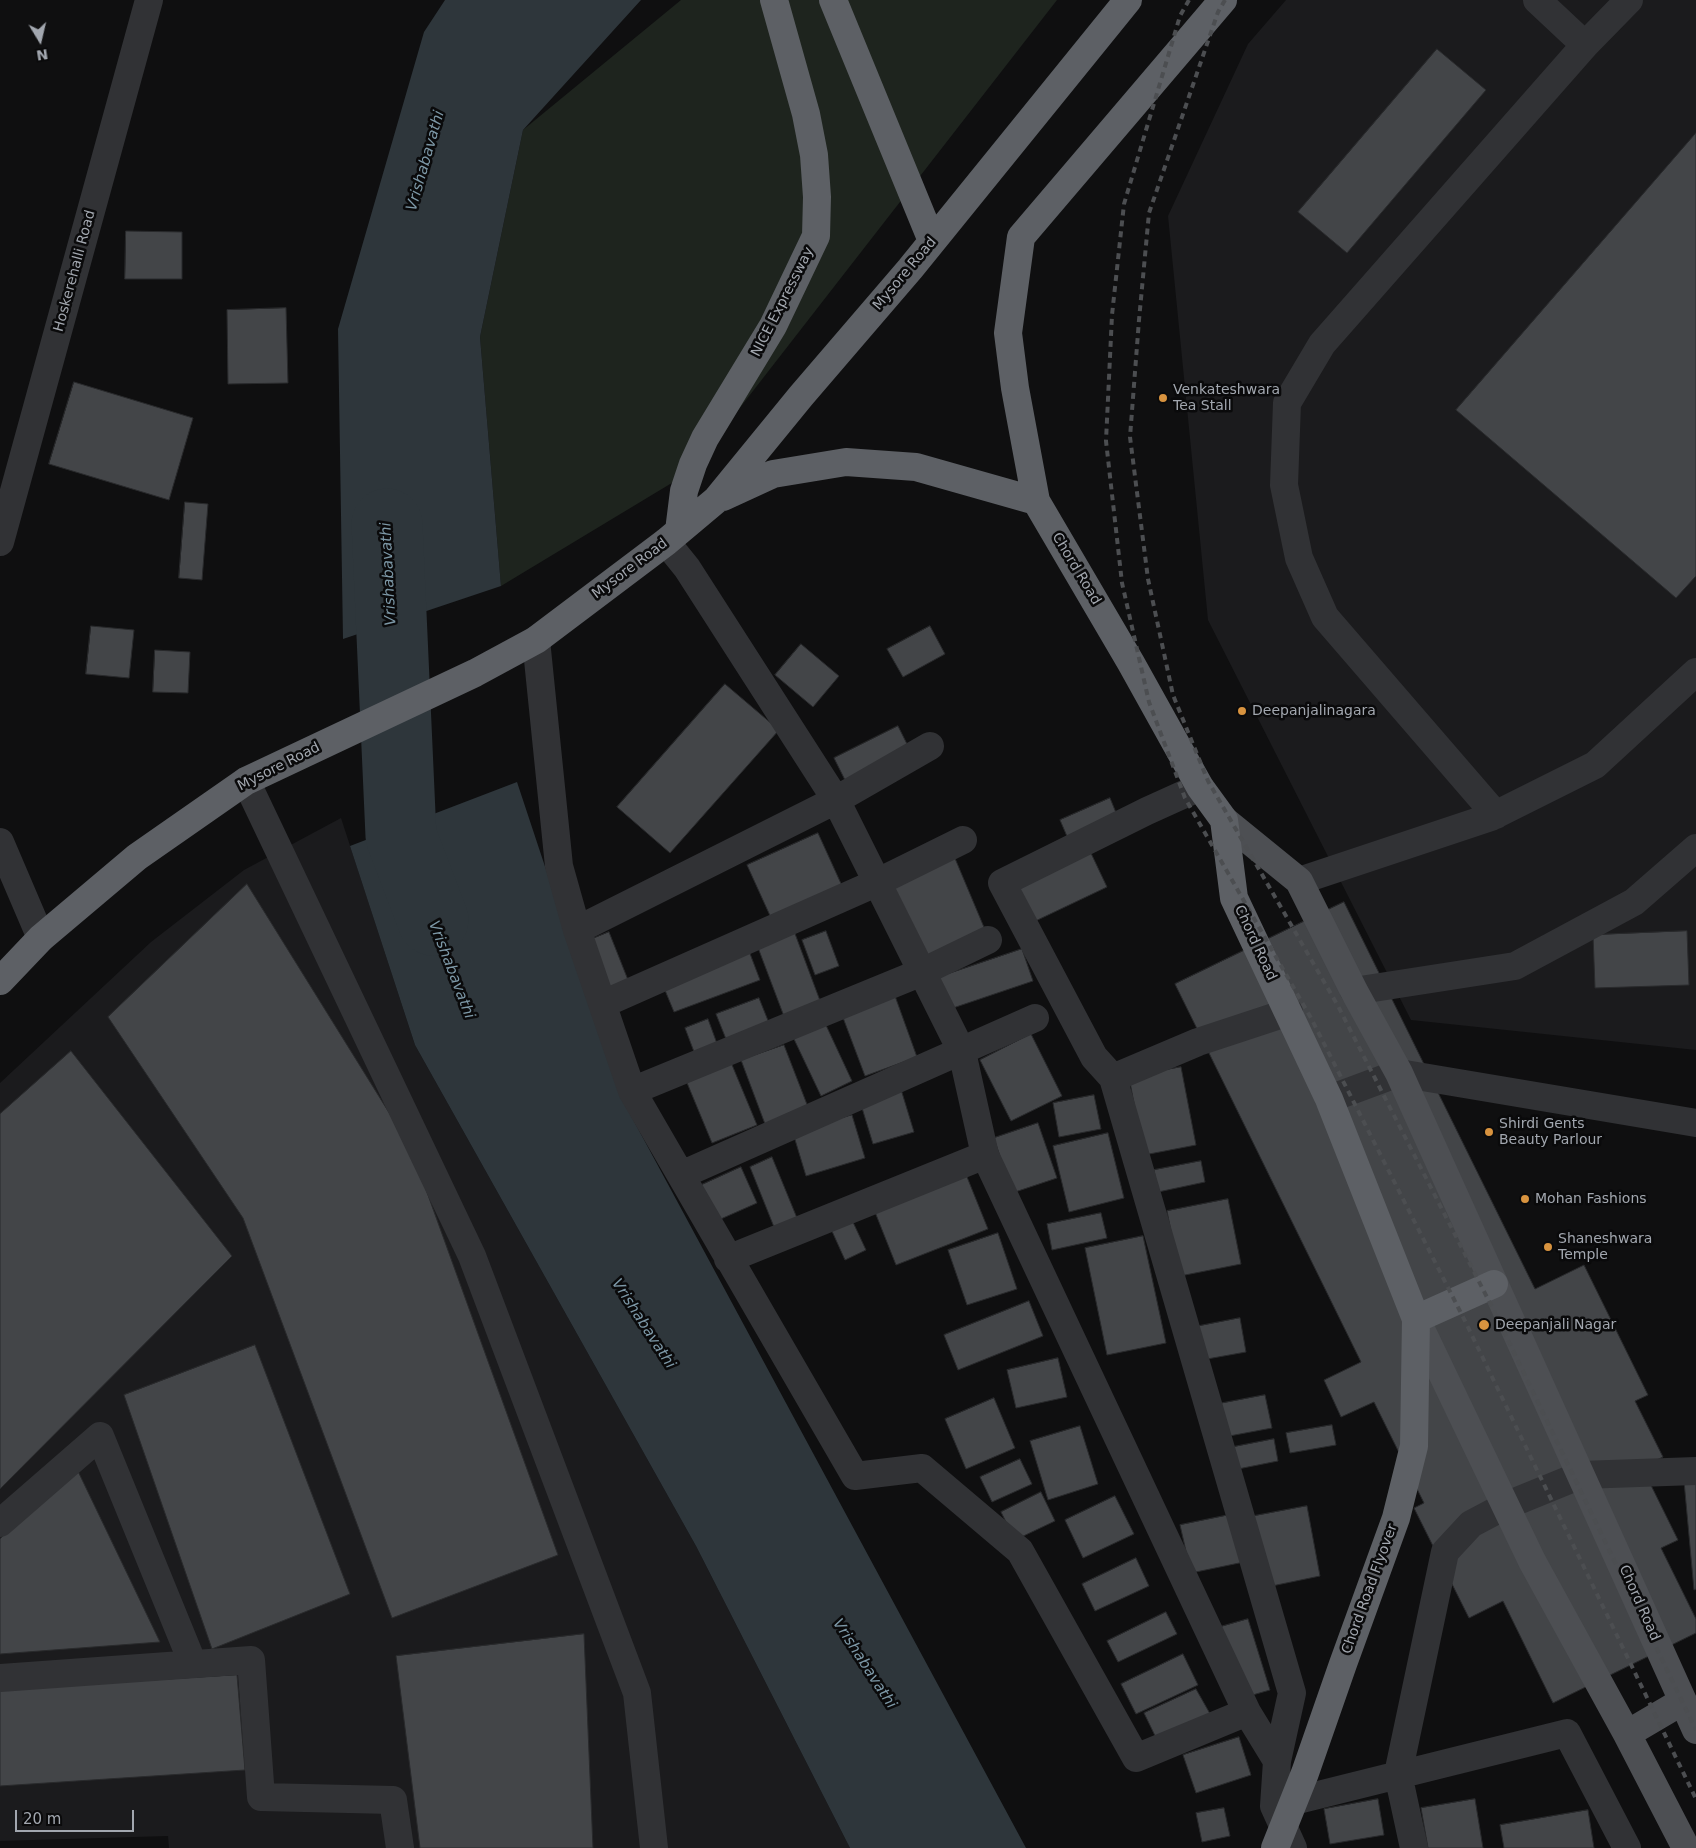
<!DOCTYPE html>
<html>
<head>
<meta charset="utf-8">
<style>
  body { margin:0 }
  #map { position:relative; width:1696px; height:1848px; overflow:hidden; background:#0f0f10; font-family:"DejaVu Sans",sans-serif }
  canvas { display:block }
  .north { position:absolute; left:15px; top:15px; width:50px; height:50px; -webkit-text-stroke:4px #0a0a0b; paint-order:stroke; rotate:171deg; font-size:14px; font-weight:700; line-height:20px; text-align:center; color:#a2a7af }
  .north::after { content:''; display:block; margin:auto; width:18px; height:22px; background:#a2a7af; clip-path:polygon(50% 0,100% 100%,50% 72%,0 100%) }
  .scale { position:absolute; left:15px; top:1810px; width:119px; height:22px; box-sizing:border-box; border:2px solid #a2a7af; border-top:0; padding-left:6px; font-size:15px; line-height:18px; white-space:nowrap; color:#a2a7af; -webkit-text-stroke:4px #0a0a0b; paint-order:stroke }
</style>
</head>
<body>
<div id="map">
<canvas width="1696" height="1848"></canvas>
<div class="north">N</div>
<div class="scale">20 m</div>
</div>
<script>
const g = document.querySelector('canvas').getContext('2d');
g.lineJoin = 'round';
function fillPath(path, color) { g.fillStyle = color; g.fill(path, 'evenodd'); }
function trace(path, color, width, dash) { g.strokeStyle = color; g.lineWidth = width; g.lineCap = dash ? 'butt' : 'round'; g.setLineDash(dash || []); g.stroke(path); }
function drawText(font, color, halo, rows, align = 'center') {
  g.font = font + ' "DejaVu Sans",sans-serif'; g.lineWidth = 5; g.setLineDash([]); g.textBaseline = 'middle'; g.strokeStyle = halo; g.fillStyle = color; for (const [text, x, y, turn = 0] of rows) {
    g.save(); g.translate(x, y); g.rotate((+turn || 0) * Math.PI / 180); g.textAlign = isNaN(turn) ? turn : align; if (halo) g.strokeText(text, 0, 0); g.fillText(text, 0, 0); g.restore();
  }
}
fillPath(new Path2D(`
  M1286,0H1696V1050L1411,1020L1208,620L1168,216L1248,44Z
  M341,818L415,1045L696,1546L850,1848H169L168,1836L0,1841V1083L151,942L244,870Z`), '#1b1b1d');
fillPath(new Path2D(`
  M681,0H1057L690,472L501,586L480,337L523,130Z`), '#1e241e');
fillPath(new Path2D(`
  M445,0H641L523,130L480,337L501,586L343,639L338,329L424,32Z
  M517,782L622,1099L1026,1848H850L696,1546L415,1045L350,846Z`), '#2e363b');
trace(new Path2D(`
  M387,524L401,836L433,920`), '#2e363b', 71);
const building = new Path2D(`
  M1437,49L1486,90L1347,253L1298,212Z
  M1696,133V576L1676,598L1456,410Z
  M126,231L182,232V279H125Z
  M286,308L288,383L228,384L227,310Z
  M74,382L193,418L169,500L49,464Z
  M185,502L208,504L202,580L179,578Z
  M91,626L134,630L129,678L86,674Z
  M930,626L945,654L903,677L887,649Z
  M801,644L839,676L813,707L775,675Z
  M155,650L190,652L188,693L153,692Z
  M725,684L779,730L670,853L617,807Z
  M898,726L913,756L849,788L834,758Z
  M1110,798L1119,820L1069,841L1060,820Z
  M818,833L843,888L772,920L747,865Z
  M1089,849L1107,887L1027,925L1009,886Z
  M954,856L986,932L922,960L889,885Z
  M247,884L411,1148L558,1555L392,1618L243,1218L108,1017Z
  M1344,902L1535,1289L1584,1265L1648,1395L1635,1401L1663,1457L1642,1467L1678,1540L1661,1548L1696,1619V1633L1553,1703L1503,1601L1469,1618L1414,1508L1424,1503L1374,1402L1341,1417L1324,1380L1361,1362L1175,984Z
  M794,931L822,1006L785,1019L757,945Z
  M826,931L839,966L815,975L802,940Z
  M1687,931L1689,985L1595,988L1593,935Z
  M609,932L630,985L607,994L587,941Z
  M1022,949L1033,981L947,1010L936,978Z
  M749,951L760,980L674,1012L662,983Z
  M895,996L917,1057L865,1076L842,1015Z
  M759,998L769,1023L726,1039L716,1014Z
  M708,1019L719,1049L696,1057L685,1028Z
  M825,1023L852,1081L821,1096L793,1037Z
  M1031,1034L1062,1096L1011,1121L980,1060Z
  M784,1045L808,1107L765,1124L741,1060Z
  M71,1051L232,1256L0,1489V1114Z
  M730,1060L757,1125L712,1143L685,1078Z
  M1181,1067L1196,1145L1144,1155L1129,1077Z
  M900,1086L914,1132L873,1144L859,1098Z
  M1094,1095L1101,1129L1059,1137L1053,1103Z
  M852,1115L865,1158L806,1176L793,1133Z
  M1038,1123L1057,1178L1012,1193L994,1138Z
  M1108,1133L1124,1198L1069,1212L1053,1146Z
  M772,1157L797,1218L774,1227L750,1167Z
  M1201,1161L1205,1182L1158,1192L1154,1170Z
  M741,1167L757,1203L714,1222L697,1187Z
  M965,1172L988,1229L896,1265L873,1207Z
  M1228,1199L1241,1264L1180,1276L1167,1211Z
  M1101,1213L1107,1238L1052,1250L1047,1224Z
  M852,1220L866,1250L845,1260L831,1229Z
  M998,1233L1017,1289L967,1305L948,1250Z
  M1143,1236L1166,1343L1107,1355L1085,1248Z
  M1029,1301L1043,1336L958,1370L944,1335Z
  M1240,1318L1246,1352L1196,1361L1189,1328Z
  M255,1345L350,1594L212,1649L124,1395Z
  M1058,1358L1067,1397L1016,1408L1007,1370Z
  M1265,1395L1272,1428L1224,1437L1218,1404Z
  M994,1398L1015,1448L966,1469L945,1419Z
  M1332,1425L1336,1445L1290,1453L1286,1433Z
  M1080,1426L1098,1484L1048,1500L1030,1441Z
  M1274,1439L1278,1461L1233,1470L1228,1448Z
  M1020,1459L1032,1484L992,1502L980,1477Z
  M75,1465L160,1642L0,1654V1539Z
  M1696,1480V1589L1694,1590L1684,1481Z
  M1041,1492L1055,1521L1015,1540L1001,1512Z
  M1115,1496L1134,1534L1083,1558L1065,1520Z
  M1307,1506L1320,1576L1267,1587L1254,1516Z
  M1234,1514L1244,1562L1191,1573L1180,1525Z
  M1136,1558L1149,1586L1095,1611L1082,1584Z
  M1166,1612L1177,1634L1118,1662L1107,1641Z
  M1248,1619L1270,1690L1242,1698L1220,1627Z
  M584,1634L593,1848H420L396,1656Z
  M1183,1654L1198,1685L1136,1714L1121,1684Z
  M237,1675L245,1770L0,1786V1690Z
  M1196,1689L1213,1719L1160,1746L1144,1713Z
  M1239,1737L1251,1775L1196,1793L1183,1755Z
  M1378,1799L1384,1835L1330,1844L1324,1809Z
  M1475,1799L1483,1848H1428L1421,1808Z
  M1224,1808L1230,1836L1202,1842L1196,1813Z
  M1588,1810L1594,1848H1504L1500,1825Z`);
fillPath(building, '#434548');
trace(building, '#292a2c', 1);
trace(new Path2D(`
  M1537,0L1585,45
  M0,542L149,0
  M666,542L687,568L836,800L962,1052L985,1155L1247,1712L1277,1761
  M536,640L559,866L577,930L632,1091L855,1476L922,1468L1020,1551L1136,1758L1247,1712
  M246,781L472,1256L637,1693L654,1848
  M1200,787L1147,811L1002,883L1094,1057L1113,1078L1292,1693L1277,1761L1274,1806L1293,1848
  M1496,815L1325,617L1299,558L1284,485L1287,403L1322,344L1585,45L1629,0
  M0,842L41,938
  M1299,881L1491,817L1595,765L1696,672
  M577,930L836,800L930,746
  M1354,991L1515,966L1634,902L1696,848
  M603,1004L876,883L963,840
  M1113,1078L1198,1042L1289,1012
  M632,1091L922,972L988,940
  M1329,1099L1399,1073L1696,1123
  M681,1175L1035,1018
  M728,1259L985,1155
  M0,1523L100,1436L193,1664
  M0,1678L251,1660L261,1797L393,1800L400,1848
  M1274,1806L1567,1733L1627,1848
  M1414,1848L1398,1774L1445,1552L1471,1524L1505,1506L1581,1475L1696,1471`), '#313235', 28);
trace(new Path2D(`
  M1224,820L1299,881L1354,991L1399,1073L1696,1730
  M1416,1319L1532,1561L1627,1734L1686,1848
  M1627,1734L1683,1701`), '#4d4f53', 28);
trace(new Path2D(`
  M833,0L932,241
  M1223,0L1021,237L1008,333L1015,388L1036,501L1131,663L1200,787L1224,820L1234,898L1329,1099L1416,1319L1414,1446L1396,1518L1343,1664L1305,1773L1275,1848
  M723,497L773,474L846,462L916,467L1036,501
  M679,531L684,491L693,464L705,438L773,326L816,236L817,197L814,155L806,114L774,0
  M0,981L41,938L137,857L246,781L475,673L536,640L666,542L716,500L801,396L910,269L1128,0
  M1416,1319L1494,1284`), '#5d6065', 28);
trace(new Path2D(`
  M1189,0L1180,16L1124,204L1112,315L1106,441L1122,583L1149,702L1185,798L1311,1018L1465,1321L1696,1799
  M1225,0L1218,12L1149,213L1139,320L1130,437L1148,579L1173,695L1208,781L1338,1006L1492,1307L1696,1730`), '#4c4e51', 4, [6, 5]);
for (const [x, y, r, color] of [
  [1163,398,5,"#d8933f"],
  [1242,711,5,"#d8933f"],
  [1489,1132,5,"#d8933f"],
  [1525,1199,5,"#d8933f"],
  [1548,1247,5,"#d8933f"],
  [1484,1325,6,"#d8933f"]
]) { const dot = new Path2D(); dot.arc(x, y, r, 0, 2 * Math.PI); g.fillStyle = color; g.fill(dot); trace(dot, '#0a0a0b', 2); }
drawText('14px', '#a2a7af', '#0a0a0b', [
  ["Hoskerehalli Road",75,271,-75],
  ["Mysore Road",905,274,-50],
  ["NICE Expressway",783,302,-63],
  ["Mysore Road",630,569,-37],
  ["Chord Road",1076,569,59],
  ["Mysore Road",279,767,-27],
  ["Chord Road",1255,943,65],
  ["Chord Road Flyover",1370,1589,-70],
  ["Chord Road",1639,1603,66]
]);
drawText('14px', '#a2a7af', '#0a0a0b', [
  ["Venkateshwara",1173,390],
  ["Tea Stall",1173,406],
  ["Deepanjalinagara",1252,711],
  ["Shirdi Gents",1499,1124],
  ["Beauty Parlour",1499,1140],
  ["Mohan Fashions",1535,1199],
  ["Shaneshwara",1558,1239],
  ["Temple",1558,1255],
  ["Deepanjali Nagar",1495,1325]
], 'left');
drawText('italic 15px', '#7d98a7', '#0a0a0b', [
  ["Vrishabavathi",426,161,-74],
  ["Vrishabavathi",389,574,-93],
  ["Vrishabavathi",451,970,69],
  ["Vrishabavathi",643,1324,57],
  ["Vrishabavathi",864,1664,57]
]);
</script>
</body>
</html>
